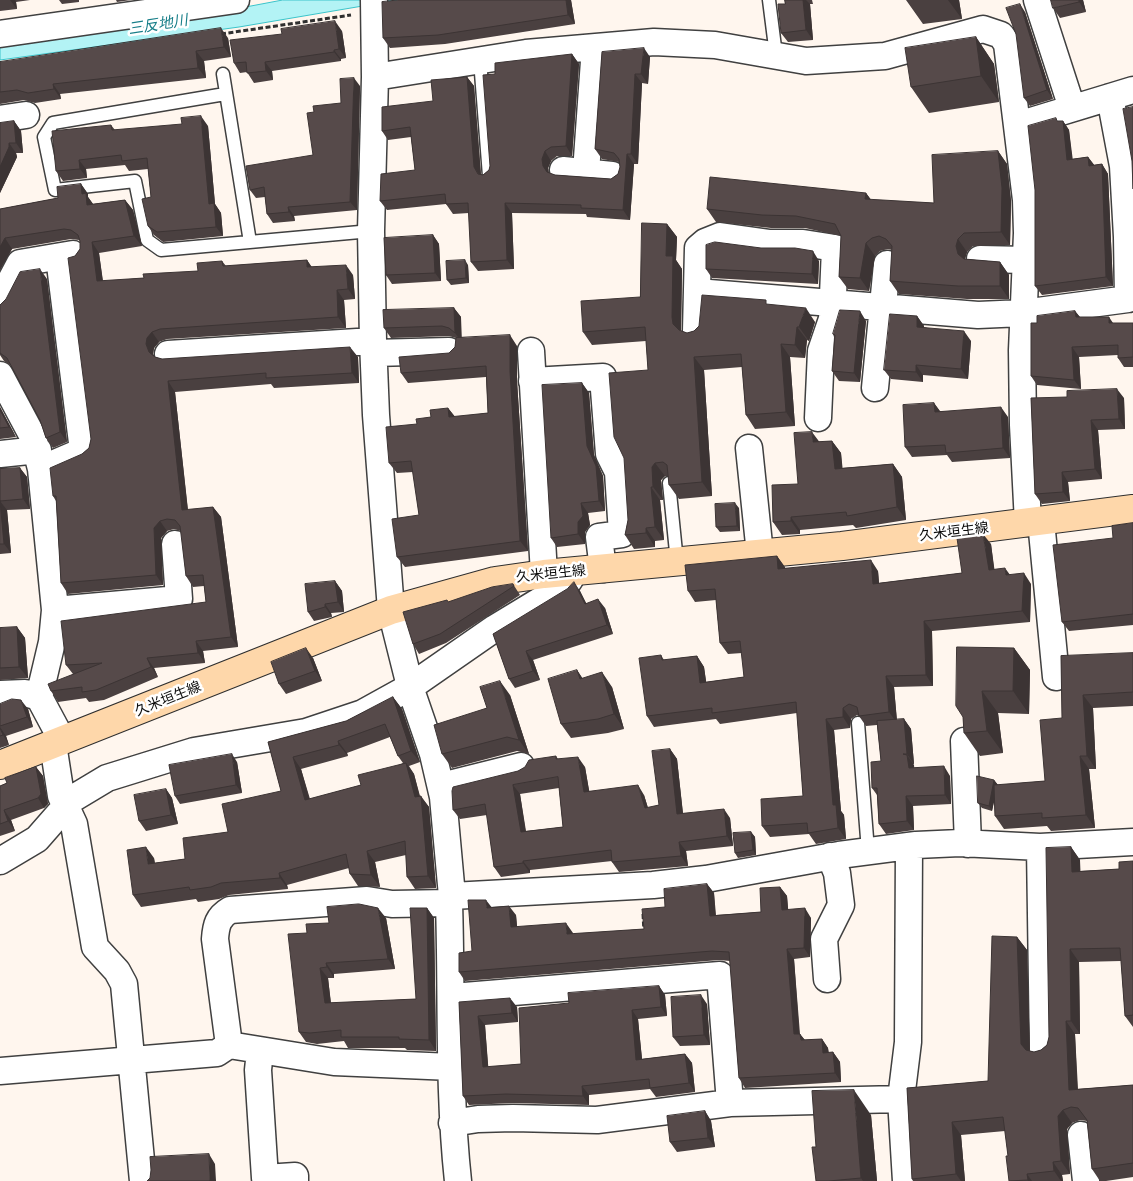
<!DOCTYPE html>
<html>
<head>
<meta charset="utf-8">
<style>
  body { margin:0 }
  canvas { display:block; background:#fff6ee }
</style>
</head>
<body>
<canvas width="1133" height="1181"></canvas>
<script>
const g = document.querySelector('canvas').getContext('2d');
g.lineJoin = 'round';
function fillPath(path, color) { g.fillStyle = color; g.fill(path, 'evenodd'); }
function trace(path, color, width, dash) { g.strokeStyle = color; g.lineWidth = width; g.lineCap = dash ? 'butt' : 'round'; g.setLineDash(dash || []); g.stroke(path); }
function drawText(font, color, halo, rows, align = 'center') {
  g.font = font + ' Literata,"Noto Sans JP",serif'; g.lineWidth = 5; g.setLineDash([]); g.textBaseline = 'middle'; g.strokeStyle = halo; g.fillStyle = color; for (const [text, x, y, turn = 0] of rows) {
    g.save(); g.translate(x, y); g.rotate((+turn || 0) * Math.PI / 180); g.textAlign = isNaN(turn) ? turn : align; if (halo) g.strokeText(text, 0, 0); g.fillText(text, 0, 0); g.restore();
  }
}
const water = new Path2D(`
  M283,0H398L239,27L0,60V40L235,9Z`);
fillPath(water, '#b3f3f5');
trace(water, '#3bc4cb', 1);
const lane = new Path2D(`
  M769,0L776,55
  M480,60L489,176
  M223,74L250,242
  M225,94L53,123L44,137L55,190L135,181L147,240L161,250L371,231
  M669,483L677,562
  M858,723L868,851`);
const street = new Path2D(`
  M374,0L375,77L371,231L373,341L376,415L391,610L411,690L433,754L443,797L452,896L449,903C452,996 448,1089 458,1181
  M1037,0L1072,108
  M0,34L236,0
  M375,77L526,53L654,42L715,45L806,61L885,56L983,29L1001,35L1007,44L1026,200L1027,233L1022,350L1023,425L1028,523
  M0,119L26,115
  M1018,125L1133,90
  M563,170L612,175
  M586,172L595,47
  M980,259L1026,260
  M697,292L978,315L1023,313L1128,299L1127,237L1123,166L1110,97
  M0,301L20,263L73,254
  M696,331L698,248L705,242L720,236L770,243H803L835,248L832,319L821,351L818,418
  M531,351L544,574
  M374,353L449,351
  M168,354L373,341
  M0,375L33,437L41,469L55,610L52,642L39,697L62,740
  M532,381L603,377L609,454L618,472L622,534L599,537L603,569
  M875,388L887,264
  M749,448L760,554
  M0,454L38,450
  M41,469L83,451L59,257
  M1041,521L1056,677
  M55,610L179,599L175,544
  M0,694L25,693L39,697
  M964,741L968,844
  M53,744L61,796L74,824L95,947L117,971L124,984L143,1181
  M441,786L521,766
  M1040,847L1043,1050
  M0,861L37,839L72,799L107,778L194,751L306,732L363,713L410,687L495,628L566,585L570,579L572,572
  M452,896L653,885L706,879L839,855L916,845L960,843L1040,847L1133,842
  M449,903L392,904L367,900L230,910C218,917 216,925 215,939L229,1045L334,1062L452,1067
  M827,979L824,939L841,905L837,873L830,856
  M452,997L720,975L730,1103
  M260,1051L258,1070L265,1178L295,1176V1181
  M0,1071L217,1053L229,1045
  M452,1123L478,1119L513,1118L597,1120L730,1103L901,1099
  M1081,1135L1086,1181
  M906,1181L901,1099L908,1042L909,846`);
const secondary = new Path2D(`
  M0,765L391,610L495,581L544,574L842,546L1133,509`);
trace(lane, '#404040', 15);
trace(street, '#404040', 29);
trace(secondary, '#2f2f2f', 30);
trace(new Path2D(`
  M221,34L351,15
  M643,914L644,933`), '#2f2f2f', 3, [5, 2.5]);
trace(lane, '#fff', 12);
trace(street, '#fff', 26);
trace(secondary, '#fed7aa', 28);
fillPath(new Path2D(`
  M0,0H30L16,2L17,9L0,11Z
  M59,0H79V2L62,4Z
  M116,0H131L117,2Z
  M398,0H571L575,24L445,44L390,48L383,38Z
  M785,0H812L813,4H810L813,40L788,42L781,33L785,4Z
  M906,0H959L962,19L923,24Z
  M1083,0L1086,12L1060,18L1053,8Z
  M1025,12L1053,99L1030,106L1024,98Z
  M342,31L346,58L341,59V61L272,71L273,80L254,83L247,72L240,73L234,63Z
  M976,37L994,64L999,102L929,113L911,87Z
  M228,38L231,57L204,61L206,78L60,94L61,99L35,103L24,100L0,104V62Z
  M602,52L650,57L648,84L642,83L638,164H634L630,220L587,217L586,214L512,213L514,269L478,271L471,262L469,213L453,214L446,204L387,210L380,201L415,170L411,137L388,140L382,131L433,101L467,77L474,86L481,174L483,175L489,170L490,166L495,74L572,54L579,64L572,156H557L551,161L548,168L549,173L555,175L611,179L618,174L620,167L619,162L602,159L595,149Z
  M360,86L357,210L294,216L295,221L273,223L267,214L265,197L256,198L250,190L313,155L314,112L341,103Z
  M14,121L21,131L23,153H16L17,157L0,193V123Z
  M1059,121H1063L1069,130L1072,159L1088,157L1094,165L1102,164L1108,174L1113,286L1042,295L1035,286Z
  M111,125L115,130L208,126L215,204L221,213L223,236L163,242L154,235L148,226L151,197L148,169L129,171L125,165L86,169L87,178L63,181L56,171Z
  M998,151L1007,164L1011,201L1010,245L973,246L967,252L965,259L1000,262L1009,275V299H967L899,294L890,281L892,250L888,249L880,251L875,256L869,291L848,289L839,277L841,236L805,228H771L716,222L707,209L866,193L871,200L934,203Z
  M81,184L88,194V197L93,204L125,200L133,210L142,246L99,253L103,281L144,278L198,271L222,261L226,266L307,260L311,267L353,275L355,299L344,300L346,328L167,339L159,342L154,348L153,354L155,357L162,359L358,357L359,383L274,388L271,384L175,392L188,510L213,507L221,517L238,647L203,651L205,663L154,668L158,677L104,700L89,702L86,698L58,702L51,691L73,674L66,665L206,602L204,586L193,587L186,576L181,531L174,529L167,531L161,538L163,585L68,594L61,583L56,501L53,496L82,454L89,448L91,439L75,256L80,249V241L79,240L71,239L12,249L0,270V209L58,198Z
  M667,224L677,237L676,260L682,269L681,331L687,333L694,331L769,305L815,322L809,341L807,340L805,358L790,357L795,426L755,429L746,415L742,367L704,370L712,496L679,499L669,485L668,476H665L661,480L663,500H660L664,540L655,541V547L634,549L625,535L628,520L648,370L646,341L592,345L583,332L640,297Z
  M433,235L439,244L441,281L392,284L386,275Z
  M819,261L818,284L712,278L706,269Z
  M468,265L469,283L451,285L447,280Z
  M47,279L67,442L53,448L46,438L40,420L11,366L4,361L0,355V305Z
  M454,308L461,317V337L517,346V381L528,551L405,567L397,557L419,515L413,472L397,473L389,463L417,424L431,417L448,408L455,417L488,413L486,377L408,383L401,373L449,353L455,347L456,338L449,336L391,338L384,328Z
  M1075,311L1080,317L1113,323H1133V367H1124L1118,358V355L1079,357L1081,389L1037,385L1031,376L1037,323Z
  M917,316L924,326V327L971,341L968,379L923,375V382L891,379L884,370Z
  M866,321L860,382L839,381L832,371L834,337L833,334Z
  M582,383L589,393L594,455L603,476L605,511L588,513L590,525L585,532V544L557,547L551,538Z
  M1031,398H1124L1125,429L1098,430L1102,479L1068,482L1070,501L1042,504L1035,494Z
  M934,403L940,411L1008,417L1010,458L952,462L947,455L912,457L905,447Z
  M0,407L16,437L0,439Z
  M832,441L841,453L842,468L893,464L902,477L906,520L856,528L853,525L800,530V534L782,535L773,522L798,484L820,442Z
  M20,468L27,477L30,509L7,510L11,553L0,554V469Z
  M739,508L740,531L720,532L716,527Z
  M1133,523V625L1069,631L1062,622L1113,538Z
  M991,544L994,569L1010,575L1031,584L1030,622L932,631L933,686L894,687L897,720L904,719L911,729L914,764H913L914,768L950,776L951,804L913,806L914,830L886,834L879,824L877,795L872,788L881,761L877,725L866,726L859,716L857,715L851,719L850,728L834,730L841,811L844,815L846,839L816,844L809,834L770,837L762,826L803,796L797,713L720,724L716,719L654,727L647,716L661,655L664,660L697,656L704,667L706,682L744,677L742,653L728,654L720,643L716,600L695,602L688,591L777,556L785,568L878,571L879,583L962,573Z
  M335,581L342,591L344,612L331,613L332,617L314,621L308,612Z
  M513,584L520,595L446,643L419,654L413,644L449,602Z
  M580,591L586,603L605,608L613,634L533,660L540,680L515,688L509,679L493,634Z
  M17,627L25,638L28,678L0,680V628Z
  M1014,648L1030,670L1029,714L998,713L1003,753L980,756L964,733L963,717Z
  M1133,653V706L1093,708L1096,769H1089L1095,828L1051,831L1047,826L1004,829L995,816L994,800L992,811L982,808L978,803L994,780L998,785L1045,781L1062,718L1061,656Z
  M313,658L322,681L286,694L279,684Z
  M577,670L582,678L612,687L624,729L608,733L571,738L561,724Z
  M510,695L529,754L517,751L452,768L442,754L487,708Z
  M393,697L402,709L420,762L409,766L414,774L420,796L429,807L436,888L415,889L407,877L406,855L375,862L380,887L358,886L350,874L349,868L287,885L288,889L229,895L219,899L198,902L196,899L141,907L133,895L154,858L155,863L185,859L228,832L281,791L268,742L346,721ZM390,737L398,756L403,763L361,785L310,799L301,769L348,756L347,753Z
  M0,704L28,709L33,727L6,736L9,745L0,748Z
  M670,749L677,759L683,813L730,818L733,846L686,851L688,866L619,872L612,862V861L530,870V873L501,877L494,867L487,815L460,819L453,810L518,771L556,756L558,759L585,767L589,791L644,795L648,808L659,805ZM559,788L563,827L526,831L520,794Z
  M237,762L242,793L180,804L175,796Z
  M36,767L43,776L48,804L44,808L11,820L15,831L0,836V786L7,783Z
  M166,789L172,798L178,824L146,831L139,821Z
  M751,832L755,837L756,855L738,858L735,853Z
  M1071,847L1080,860V871L1119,869L1133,861V1027L1125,1016L1121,961L1079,962L1080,1034H1075L1078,1089L1133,1085V1177L1106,1181H1100L1092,1169L1087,1121L1080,1120L1072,1123L1067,1129L1070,1174L1062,1175L1063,1181H1009L1008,1156L1005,1131L961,1135L965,1181H913L912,1179L907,1088L988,1081L1017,937L1027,950L1030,1051L1034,1052L1041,1050L1047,1045L1049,1037Z
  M707,884L714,893L716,915L761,912L780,887L787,896L788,910L811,918L810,957L794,959L800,1034L805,1040L822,1039L828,1048L829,1053L833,1052L840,1062L841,1082L745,1088L739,1078L730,961L719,960L465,981L459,972L472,951L492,907L516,915L517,927L573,933V934L644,929L665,907Z
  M427,908L434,918L436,1051L407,1050L405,1048H348L344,1041L317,1044L306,1042L299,1032L307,933L386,918L395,969L334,974V978H328L331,1003L416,999Z
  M659,986L665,995L667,1016L638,1019L642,1059L685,1054L692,1063L695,1092L656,1097L650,1089L589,1095V1105L513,1103L469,1105L463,1096L459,1002L517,1007L518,1022L485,1025L488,1067L521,1064L569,1003Z
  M707,1004L710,1045L680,1046L673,1037Z
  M705,1111L711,1121L715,1147L677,1152L670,1142Z
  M871,1115L877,1181H816V1147Z`), '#4a4040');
fillPath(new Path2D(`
  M10,0H15L16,2L17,9Z
  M566,0H571L575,24L568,15Z
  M803,0H806L810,4L813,40L806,30Z
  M948,0H959L962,19Z
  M1079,0H1083L1086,12L1079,2Z
  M1020,4L1025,12L1053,99L1047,90Z
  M335,21L342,31L346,58L339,49Z
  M221,28L228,38L231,57L224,47Z
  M976,37L994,64L999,102L981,76Z
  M644,48L650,57L648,84L641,74Z
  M334,50L341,59V61L334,52Z
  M196,51L204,61L206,78L198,68Z
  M572,54L579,64L572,156L566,146Z
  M265,62L272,71L273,80L266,71Z
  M635,74L642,83L638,164L631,154Z
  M467,77L474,86L481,177L474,167Z
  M354,78L360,86L357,210L350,202Z
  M53,84L60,94L61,99L54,89Z
  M201,116L208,126L215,204L221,213L223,236L216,227L209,204Z
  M14,121L21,131L23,153L16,143Z
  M1063,121L1069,130L1074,169L1067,160Z
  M9,143L16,153L17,157L0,193V167Z
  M545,151L551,161L548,168L549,176L543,166L542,159Z
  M998,151L1007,164L1011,201L1010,245L1001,232Z
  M627,154L634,164L630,220L623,210Z
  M1088,157L1095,166H1089Z
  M79,160L86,169L87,178L80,169Z
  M1102,164L1108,174L1113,286L1106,277Z
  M81,184L88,194V197L93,204L87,205L82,194Z
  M866,193L875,205L865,199Z
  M125,200L133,210L142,246L134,236Z
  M505,203L512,213L514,269L507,260Z
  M288,207L294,216L295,221L289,212Z
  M667,224L677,237L676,260L682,269L681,331L683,338L673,324L672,317L666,256Z
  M433,235L439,244L441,281L435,273Z
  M5,238L12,249L0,270V247Z
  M958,239L967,252L965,259L967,267L958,254L956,246Z
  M92,242L99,253L104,291L97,281Z
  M866,243L875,256L869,291L860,278Z
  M813,251L819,261L818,284L812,274Z
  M307,260L314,270L307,267Z
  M465,260L468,265L469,283L466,278Z
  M1000,262L1009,275V299L1000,286Z
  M346,265L353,275L355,299L348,289Z
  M40,269L47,279L67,442L60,432Z
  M337,290L344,300L346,328L338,317Z
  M454,308L461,317L462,343L455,333Z
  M806,308L815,322L809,341L799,327Z
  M860,311L866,321L860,382L854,373Z
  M1075,311L1082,320L1076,317Z
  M917,316L924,326L923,336L917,327Z
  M1109,317L1115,326L1109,323Z
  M797,327L807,340L805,358L795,345Z
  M964,331L971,341L968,379L961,369Z
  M152,332L159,342L154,348L153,354L156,363L149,352L146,344L147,338Z
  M510,335L517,346V381L528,551L520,541L510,371Z
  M781,344L790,357L795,426L786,412Z
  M350,347L358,357L359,383L352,373Z
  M1072,347L1079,357L1081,389L1074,380Z
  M694,357L704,370L712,496L702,482Z
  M916,365L923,375V382L916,372Z
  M168,381L175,392L189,521L182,510Z
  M582,383L589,393L594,455L603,476L605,511L599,501L587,446Z
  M1117,389L1124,398L1125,429L1119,419Z
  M934,403L941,413L935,412Z
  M0,407L16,437L9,427L0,410Z
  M1001,407L1008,417L1010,458L1003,448Z
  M448,408L456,418L449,417Z
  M1091,420L1098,430L1102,479L1095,469Z
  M812,432L821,444L813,442Z
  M832,441L841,453L844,482L835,469Z
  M655,463L665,476L661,480L663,500L653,487L652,467Z
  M893,464L902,477L906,520L897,507Z
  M20,468L27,477L30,509L23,499Z
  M1062,472L1068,482L1070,501L1063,492Z
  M651,487L660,500L664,540L655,527Z
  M0,501L7,510L11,553L4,544Z
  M581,503L588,513L590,525L585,532V544L578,534V522Z
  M735,503L739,508L740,531L737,526Z
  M213,507L221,517L238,647L231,637Z
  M791,517L800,530V534L791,521Z
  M160,521L167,531L161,538L163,585L156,575L154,528Z
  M646,528L655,541V547L646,533Z
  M983,534L991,544L996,581L989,570Z
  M777,556L785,567L786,579L778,569Z
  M871,560L878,571L880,595L873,584Z
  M1005,568L1013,579L1006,575Z
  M1024,573L1031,584L1030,622L1022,611Z
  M335,581L342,591L344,612L338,602Z
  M574,582L580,591L591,613L585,604Z
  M598,599L605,608L613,634L607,625Z
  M325,604L331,613L332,617L325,607Z
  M924,621L932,631L933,686L926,675Z
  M17,627L25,638L28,678L19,667Z
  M196,641L203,651L205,663L198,653Z
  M306,648L313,658L322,681L315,671Z
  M1014,648L1030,670L1029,714L1013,691Z
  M526,651L533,660L540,680L533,671Z
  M697,656L704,667L708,694L700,683Z
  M147,658L154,668L158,677L151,667Z
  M577,670L587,685L580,679Z
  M602,672L612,687L624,729L614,714Z
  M886,676L894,687L897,723L889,712Z
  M500,681L510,695L529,754L519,740Z
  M982,691L998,713L1003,753L987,731Z
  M1083,695L1093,708L1096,769L1087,756Z
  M393,697L402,709L420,762L411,751Z
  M21,700L28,709L33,727L27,717Z
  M843,708L851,719L850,728L843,717Z
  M826,719L834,730L841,811L844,815L846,839L838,828L833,805Z
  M904,719L911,729L914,764L907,754Z
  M0,727L6,736L9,745L3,735Z
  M338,741L347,753L348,756L339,745Z
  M670,749L677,759L684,824L677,814Z
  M232,754L237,762L242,793L236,785Z
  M907,755L914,765L915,777L909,768Z
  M1080,756L1089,769L1095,828L1086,815Z
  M293,757L301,769L313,812L305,800Z
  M578,757L585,767L591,801L584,792Z
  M406,763L414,774L421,802V796L429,807L436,888L428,876L415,797Z
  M944,766L950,776L951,804L945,795Z
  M36,767L43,776L48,804L44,808L38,798Z
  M994,780L998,785L992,811L989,806Z
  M513,785L520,794L527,841L521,832Z
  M638,785L644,795L651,818L645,808Z
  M166,789L172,798L178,824L171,815Z
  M906,796L913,806L914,830L907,821Z
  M724,809L730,818L733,846L727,836Z
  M4,810L11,820L15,831L8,821Z
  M751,832L755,837L756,855L753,850Z
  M679,842L686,851L688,866L681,856Z
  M146,847L154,858L156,876L148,864Z
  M1071,847L1080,860L1081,885L1072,872Z
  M367,851L375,862L380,887L371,875Z
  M523,861L530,870V873L523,863Z
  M279,873L287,885L288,889L280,878Z
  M707,884L714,893L716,925L710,916Z
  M780,887L787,896L789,919L782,910Z
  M486,900L493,909L487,908Z
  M509,906L516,915L518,937L511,927Z
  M378,908L386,918L395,969L388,959Z
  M427,908L434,918L436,1051L429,1040Z
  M805,908L811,918L810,957L804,948Z
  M566,923L573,933L574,944L567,934Z
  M1017,937L1027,950L1030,1057L1021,1044Z
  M787,949L794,959L800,1043L794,1034Z
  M1070,949L1079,962L1080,1034L1071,1021Z
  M326,963L334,974V978L327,967Z
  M320,968L328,978L332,1014L325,1003Z
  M659,986L665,995L667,1016L661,1007Z
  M701,995L707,1004L710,1045L704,1035Z
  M510,998L517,1007L518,1022L512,1013Z
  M632,1010L638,1019L643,1069L636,1060Z
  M478,1016L485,1025L489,1076L483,1067Z
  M1066,1021L1075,1034L1078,1103L1069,1090Z
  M800,1034L807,1043L801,1040Z
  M822,1039L828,1048L829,1063L823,1053Z
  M833,1052L840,1062L841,1082L835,1073Z
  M685,1054L692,1063L695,1092L689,1083Z
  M582,1086L589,1095V1105L583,1096Z
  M854,1090L871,1115L877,1181H863L861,1178Z
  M1063,1110L1072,1123L1067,1129L1070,1174L1061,1161L1058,1116Z
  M705,1111L711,1121L715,1147L708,1138Z
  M952,1122L961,1135L965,1181H961L956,1174Z
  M209,1154L215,1164L216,1181H210Z
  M1053,1162L1062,1175L1063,1181H1061L1054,1171Z
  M1027,1174L1032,1181H1028Z`), '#3c3434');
const building = new Path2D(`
  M398,0H566L568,15L438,35L383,38L382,2Z
  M785,0H803L806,30L781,33L778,4H785Z
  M1051,0H1079V2L1053,8Z
  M1020,4L1047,90L1024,98L1016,34L1006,8Z
  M335,21L339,49L334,50V52L265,62L266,71L247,73L246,62L234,63L230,40L282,34L281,29Z
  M221,28L224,47L196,51L198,68L53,84L54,89L28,93L17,90L0,92V62Z
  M976,37L981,76L911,87L905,48Z
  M644,48L641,74H635L631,154H627L623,210L581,208V205L505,203L507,260L471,262L468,203L446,204L445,194L380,201L381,174L415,170L410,127L382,131V107L433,101L431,80L467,77L474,167L478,174L483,175L489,170L490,166L483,75L495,74V63L572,54L566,146L551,147L545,151L542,159L543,166L547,172L555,175L611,179L618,174L620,167L619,159L614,153L595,149L602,52Z
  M354,78L350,202L288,207L289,212L267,214L264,187L250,190L246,166L313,155L307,113L314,112L313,106L341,103L340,79Z
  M1133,107V189L1132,161L1123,109Z
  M201,116L209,204L214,203L216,227L157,232L148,226L142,199L151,197L147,158L122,161L121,155L79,160L80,169L56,171L52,131L111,125L112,130L182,124L181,118Z
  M1056,118L1057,121H1063L1067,160L1088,157L1089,166L1102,164L1106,277L1035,286V190L1028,126Z
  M14,121L16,143H9V147L0,167V123Z
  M998,151L1002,188L1001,232L964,233L958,239L956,246L958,254L964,259L1000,262V286H958L890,281L892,246L886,239L879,236L872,238L866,243L860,278L839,277L841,236L835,224L796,216L762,215L707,209L710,177L866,193L865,199L934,203L932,155Z
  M81,184L82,194L86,193L87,205L125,200L134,236L92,242L97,281L144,278L143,274L198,271L197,263L222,261L223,266L307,260V267L346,265L348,289L337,290L338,317L160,329L152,332L147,338L146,344L149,352L155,357L162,359L350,347L352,373L266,378V373L168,381L182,510L213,507L231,637L196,641L198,653L147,658L151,667L96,690L82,692V687L51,691L48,684L102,663L66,665L61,621L206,602L203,575L186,576L180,526L175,520L167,519L160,521L154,528L156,575L61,583L56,496H53L50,468L82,454L89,448L91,439L68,258L75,256L80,249V241L78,235L71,230L64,229L5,238L0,247V209L58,198L57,187Z
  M642,223L667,224L666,256H673L672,317L673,324L679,330L687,333L694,331L699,326L702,295L766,300V304L806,308L799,327H797L795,345L781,344L786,412L746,415L741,354L694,357L702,482L669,485L667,465L663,462L655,463L652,467L653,487H651L655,527L646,528V533L625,535L628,520L624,458L614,437L609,373L648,370L645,327L583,332L581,301L640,297Z
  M433,235L435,273L386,275L384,238Z
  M715,242L761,248H795L813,251L812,274L706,269V245Z
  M465,260L466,278L447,280L446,261Z
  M40,269L60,432L46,438L40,420L7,358L0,353V305L6,299L20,272Z
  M454,308L455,333L449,328L442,326L384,328L383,310Z
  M840,310L860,311L854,373L832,371L835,335L833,334Z
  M1075,311L1076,317H1109V323H1133V357L1118,358V345L1072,347L1074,380L1031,376V323H1037V316Z
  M890,314L917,316V327L964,331L961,369L916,365V372L884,370Z
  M510,335V371L520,541L397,557L392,519L419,515L411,461L389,463L386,427L417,424L416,419L431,417L430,410L448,408L449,417L488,413L486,366L401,373L399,357L449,353L455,347L456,338Z
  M582,383L587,446L596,466L599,501L581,503L583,516L578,522V534L551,538L542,385Z
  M1117,389L1119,419L1091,420L1095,469L1062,472L1063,492L1035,494L1031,398L1067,397V391Z
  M934,403L935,412L1001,407L1003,448L946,453L945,445L905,447L903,405Z
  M0,410L9,427L0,428Z
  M812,432L813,442L832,441L835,469L893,464L897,507L847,516L846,512L791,517V521L773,522L772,485L798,484L794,433Z
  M20,468L23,499L0,501V469Z
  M0,501L4,544H0Z
  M735,503L737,526L716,527L715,504Z
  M1133,523V614L1062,622L1053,545L1113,538L1112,526Z
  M983,534L989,570L1005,568L1006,575L1024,573L1022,611L924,621L926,675L886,676L889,712L859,716L857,707L849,704L843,708V717L826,719L833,805H836L838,828L808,833L807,823L762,826L761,799L803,796L796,702L712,713V708L647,716L639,658L661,655L662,660L697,656L700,683L744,677L740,641L720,643L715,589L688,591L685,565L777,556L778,569L871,560L873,584L962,573L957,538Z
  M335,581L338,602L325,604V607L308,612L305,584Z
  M574,582L585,604L598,599L607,625L526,651L533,671L509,679L493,634L567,589Z
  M513,584L514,586L440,634L413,644L403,612L447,600L448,602L492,587Z
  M17,627L19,667L0,668V628Z
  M957,647L1014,648L1013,691H982L987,731L964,733L963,717L956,706Z
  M306,648L315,671L279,684L271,662Z
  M1133,653V692L1083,695L1087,756H1080L1086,815L1042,818V813L995,816L994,785L1045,781L1040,720L1062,718L1061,656Z
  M577,670L580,679L602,672L614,714L598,719L561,724L548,679Z
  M500,681L519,740L507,737L442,754L434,725L487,708L480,687Z
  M393,697L411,751L398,756L385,724L338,741L339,745L293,757L305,800L361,785L358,775L406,763L415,797L421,796L428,876L407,877L405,841L367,851L371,875L350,874L346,854L279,873L280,878L221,883L211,887L190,890L189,887L133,895L127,850L146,847L148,864L185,859L183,838L228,832L222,804L281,791L268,742L346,721Z
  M12,699L21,700L27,717L0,726V704Z
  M904,719L907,754H903L907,755L909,768L944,766L945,795L906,796L907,821L879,824L877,788H872L871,762L881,761L877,721Z
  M0,728L3,735L0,736Z
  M670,749L677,814L724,809L727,836L679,842L681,856L612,862L611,850L523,861V863L494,867L485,804L453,810L452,791L453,787L518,771L525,767L529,760L556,756V759L578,757L584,792L638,785L645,808L659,805L652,751ZM558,777L563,827L521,832L513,785Z
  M232,754L236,785L175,796L169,765Z
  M36,767L41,794L38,798L4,810L8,821L0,824V786L7,783L5,778Z
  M977,776L994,780L989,806L978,803Z
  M166,789L171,815L139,821L134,795Z
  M751,832L753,850L735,853L733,833Z
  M1071,847L1072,872L1119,869V862L1133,861V1015L1125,1016L1120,948L1070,949L1071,1021H1066L1069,1090L1133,1085V1163L1092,1169L1087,1120L1078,1108L1071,1107L1063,1110L1058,1116L1061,1161L1053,1162L1054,1171L1027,1174L1028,1180L1009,1181L1006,1156H1008L1003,1117L952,1122L956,1174L912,1179L907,1088L988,1081L992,936L1017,937L1021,1044L1026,1050L1034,1052L1041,1050L1047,1045L1049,1037L1046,848Z
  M707,884L710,916L761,912L760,888L780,887L782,910L805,908L804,948L787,949L794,1034H800L801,1040L822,1039L823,1053L833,1052L835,1073L739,1078L729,952L712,951L459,972V953L472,951L468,900H486L487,908L509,906L511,927L566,923L567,934L644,929L642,909L665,907L664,889Z
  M359,904L378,908L388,959L326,963L327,967L320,968L325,1003L416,999L410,908H427L429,1040L399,1039V1037H341V1030L310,1033L299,1032L288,934L307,933L306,924L329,923L327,907Z
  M659,986L661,1007L632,1010L636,1060L685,1054L689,1083L650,1088L649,1079L582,1086L583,1096L506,1094L463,1096L459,1002L510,998L512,1013L478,1016L483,1067L521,1064L519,1008L569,1003L568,993Z
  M701,995L704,1035L673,1037L671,997Z
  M854,1090L861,1178L829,1181H816L812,1147H816L812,1091Z
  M705,1111L708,1138L670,1142L667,1116Z
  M209,1154L210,1181H147L150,1178L151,1170L150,1157Z`);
fillPath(building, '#564a4a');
trace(building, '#3c3434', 1);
drawText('14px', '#0d0d0d', '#fff', [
  ["久米垣生線",954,532,-7],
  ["久米垣生線",551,574,-6],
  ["久米垣生線",168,699,-22]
]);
drawText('italic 15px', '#177e88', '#fff', [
  ["三反地川",158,25,-9]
]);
</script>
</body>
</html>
